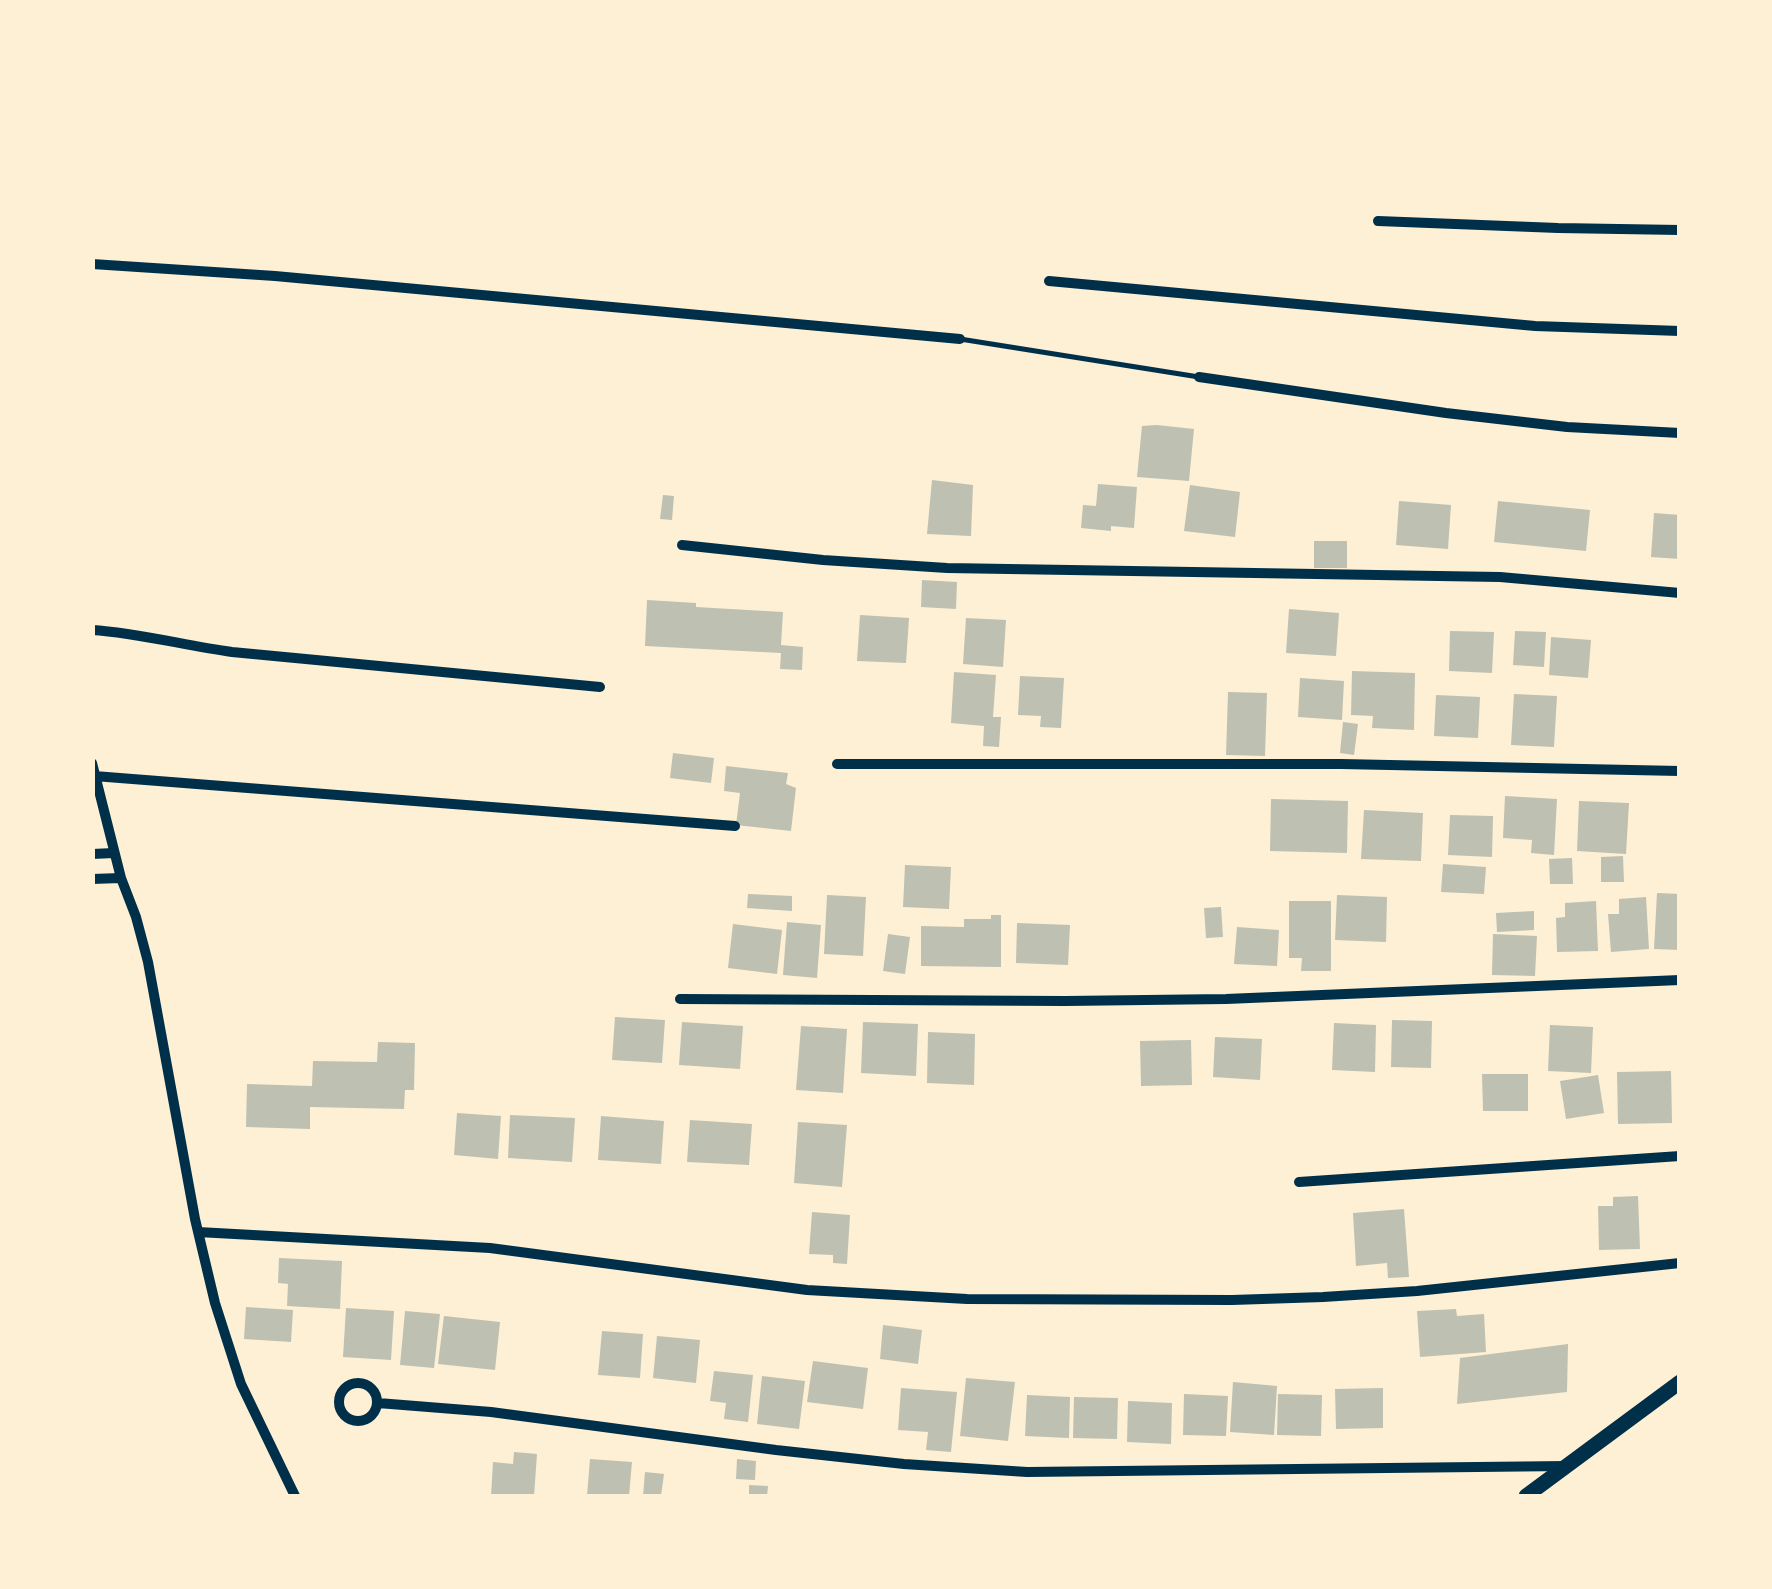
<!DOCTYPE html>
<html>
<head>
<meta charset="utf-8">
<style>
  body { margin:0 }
  #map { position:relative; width:1772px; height:1589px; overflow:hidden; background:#fdf0d5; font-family:"Archivo Narrow",sans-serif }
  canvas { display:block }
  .frame { position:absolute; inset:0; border:95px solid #fdf0d5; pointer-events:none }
</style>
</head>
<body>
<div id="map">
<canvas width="1772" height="1589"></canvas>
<div class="frame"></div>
</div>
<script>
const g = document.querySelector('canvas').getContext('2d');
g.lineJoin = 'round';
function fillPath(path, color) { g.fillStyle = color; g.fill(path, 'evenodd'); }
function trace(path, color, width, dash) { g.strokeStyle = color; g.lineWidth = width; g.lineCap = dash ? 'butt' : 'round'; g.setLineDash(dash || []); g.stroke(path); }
fillPath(new Path2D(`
  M1157,425L1194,429L1189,481L1137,477L1142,426Z
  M932,480L973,485L971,536L927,534Z
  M1098,484L1137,487L1134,528L1111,526V531L1081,528L1083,505L1096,506Z
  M1190,485L1240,492L1235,537L1184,531Z
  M663,495L674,496L672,520L660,519Z
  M1399,501L1451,505L1448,549L1396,545Z
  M1498,501L1590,510L1586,551L1494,542Z
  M1654,513L1680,515V559L1651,557Z
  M1314,541H1347V568H1314Z
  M922,580L957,582L956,609L921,607Z
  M647,600L696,603V607L783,612L781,645L803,647L802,670L780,669L781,653L645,646Z
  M1289,609L1339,613L1336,656L1286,653Z
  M860,615L909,618L906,663L857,661Z
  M966,618L1006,620L1003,667L963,664Z
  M1450,631L1494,632L1492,673L1449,671Z
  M1515,631L1546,632L1544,667L1513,665Z
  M1551,637L1591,640L1588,678L1549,675Z
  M1352,671L1415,673L1414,730L1372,728L1373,716L1351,715Z
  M954,672L996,675L993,717H1001L999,747L983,746L984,726L951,723Z
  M1020,676L1064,678L1061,728L1040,727L1041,716L1018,715Z
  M1300,678L1344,681L1342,720L1298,717Z
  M1228,692L1267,693L1265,756L1226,755Z
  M1514,694L1557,696L1554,747L1511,745Z
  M1436,695L1480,697L1478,738L1434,736Z
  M1343,722L1358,724L1354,755L1340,753Z
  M673,753L714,758L711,783L670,778Z
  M726,766L788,773L786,784L796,788L791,831L736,825L740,793L724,791Z
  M1505,796L1557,799L1554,855L1531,853L1532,840L1503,838Z
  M1271,799L1348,801L1347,853L1270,851Z
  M1579,801L1629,803L1626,854L1577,851Z
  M1364,810L1423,813L1421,861L1361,859Z
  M1450,815L1493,816L1492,857L1448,855Z
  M1623,856L1624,882H1601V857Z
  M1572,858L1573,884H1550L1549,859Z
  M1443,864L1486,867L1484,894L1441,892Z
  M905,865L951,867L949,909L903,907Z
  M1657,893L1680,894V950L1654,949Z
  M748,894L792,896V911L747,908Z
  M827,895L866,897L863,956L824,954Z
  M1337,895L1387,897L1386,942L1335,940Z
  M1646,897L1649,949L1611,952L1608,914H1619V899Z
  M1289,901H1331V971H1301L1302,958H1289Z
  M1596,901L1598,951L1557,952L1556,918L1565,917V903Z
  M1221,907L1223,937L1206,938L1204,908Z
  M1534,911V930L1497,932L1496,913Z
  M991,915H1001V967L921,966V926L964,927V919H991Z
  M787,922L821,925L817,978L783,975Z
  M1017,923L1070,925L1068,965L1016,963Z
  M733,924L782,930L777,974L728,968Z
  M1237,927L1279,930L1277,966L1234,964Z
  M888,934L910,937L905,974L883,971Z
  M1493,934L1537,936L1535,976L1492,975Z
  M615,1017L665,1020L662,1063L612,1060Z
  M1392,1020L1432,1021L1431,1068L1391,1067Z
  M682,1022L743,1026L740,1069L679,1065Z
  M863,1022L918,1024L916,1076L861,1073Z
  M1334,1023L1376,1025L1375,1072L1332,1070Z
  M1550,1025L1593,1027L1591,1073L1548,1071Z
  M801,1026L847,1029L843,1093L796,1090Z
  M928,1032L975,1034L974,1085L927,1083Z
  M1215,1037L1262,1039L1260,1080L1213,1077Z
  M1191,1040L1192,1085L1141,1086L1140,1041Z
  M378,1042L415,1043L414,1090H405L404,1109L310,1107V1129L246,1127L247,1084L312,1086L313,1061L377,1062Z
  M1671,1071L1672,1123L1618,1124L1617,1072Z
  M1482,1074H1528V1111H1483Z
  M1598,1075L1604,1113L1566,1119L1560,1081Z
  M457,1113L501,1116L498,1159L454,1155Z
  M510,1115L575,1118L572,1162L508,1158Z
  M601,1116L664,1121L661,1164L598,1160Z
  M690,1120L752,1124L749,1165L687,1162Z
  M798,1122L847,1125L842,1187L794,1183Z
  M1638,1196L1640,1249L1599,1250L1598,1206H1613V1197Z
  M1404,1209L1409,1277L1388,1278L1387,1263L1356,1266L1353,1213Z
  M812,1212L850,1215L847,1264L833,1263V1255L809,1254Z
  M279,1258L342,1261L340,1309L287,1306L288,1284L278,1283Z
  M246,1307L293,1310L291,1342L244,1339Z
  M346,1308L394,1311L391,1360L343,1357Z
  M1456,1309L1457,1316L1484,1314L1486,1352L1420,1357L1417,1311Z
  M405,1311L440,1314L434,1368L400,1365Z
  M444,1316L500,1322L495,1370L438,1364Z
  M883,1325L922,1330L918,1364L880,1359Z
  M602,1331L643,1334L640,1378L598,1375Z
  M657,1336L700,1340L696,1383L653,1378Z
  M1568,1344L1567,1392L1457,1404L1460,1358Z
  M813,1361L868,1368L863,1409L807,1402Z
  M714,1371L753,1375L748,1422L724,1419L726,1403L710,1401Z
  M762,1376L805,1381L799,1429L757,1424Z
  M966,1378L1015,1382L1008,1441L960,1436Z
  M1233,1382L1277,1386L1274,1435L1230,1432Z
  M901,1388L957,1392L951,1452L926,1450L928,1432L898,1430Z
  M1383,1388V1428L1336,1429L1335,1389Z
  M1184,1394L1228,1396L1226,1436L1183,1435Z
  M1278,1394L1322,1395L1321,1436L1277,1435Z
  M1027,1395L1070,1397L1069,1438L1025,1436Z
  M1074,1397L1118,1398L1117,1439L1073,1438Z
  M1128,1401L1172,1403L1171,1444L1127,1442Z
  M514,1452L537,1454L534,1496H491L493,1462L513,1464Z
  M590,1459L632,1462L629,1496H587Z
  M737,1459L756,1461L755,1480L736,1479Z
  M645,1472L664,1474L661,1496H643Z
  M749,1485L768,1486L767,1496H749Z`), '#bec0b2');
trace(new Path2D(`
  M960,339L1199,377`), '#003049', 5);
trace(new Path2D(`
  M1378,221L1558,228L1680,230
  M92,264L275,276L960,339
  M1049,281L1535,326L1680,331
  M1199,377L1446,413L1567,427L1680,433
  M682,545L823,560L947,568L1500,577L1680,593
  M92,630C140,633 186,646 232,652L600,687
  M92,763L121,878L136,917L148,962L195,1219L215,1303L241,1384L295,1496
  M837,764H1341L1680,771
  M94,776L735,826
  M92,854L114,853
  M92,879L121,878
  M680,999L1065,1001L1226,999L1680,980
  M1299,1182L1680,1156
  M198,1232L490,1248L807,1290L967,1299L1232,1300L1323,1297L1417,1291L1680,1263
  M339 1402a19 19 0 1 1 38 0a19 19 0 1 1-38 0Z
  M378,1403L491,1412L776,1450L904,1464L1027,1472L1567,1466`), '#003049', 10);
trace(new Path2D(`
  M1526,1496L1680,1382`), '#003049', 15);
</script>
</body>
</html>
